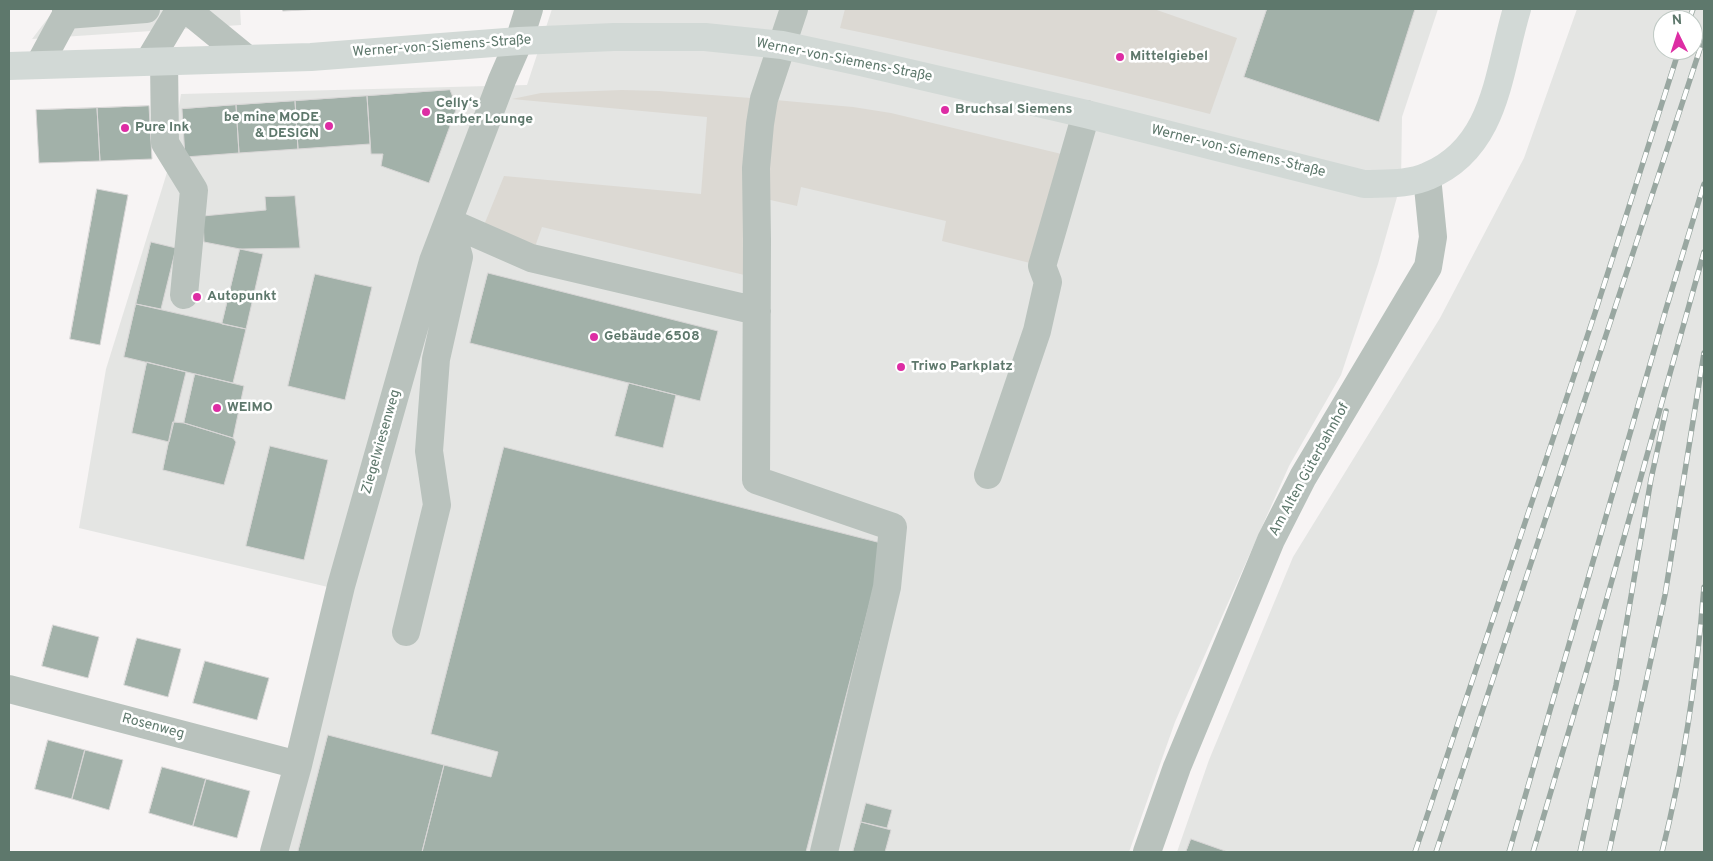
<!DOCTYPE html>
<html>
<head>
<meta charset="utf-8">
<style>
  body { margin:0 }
  #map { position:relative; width:1713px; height:861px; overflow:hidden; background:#f7f4f4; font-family:Overpass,sans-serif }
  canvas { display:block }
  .frame { position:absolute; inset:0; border:10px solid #5e786c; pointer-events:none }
  .north { position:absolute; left:1653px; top:10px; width:50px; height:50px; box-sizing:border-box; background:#fff; border:1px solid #bfc9c4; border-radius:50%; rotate:356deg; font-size:14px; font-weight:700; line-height:20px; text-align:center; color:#5e786c }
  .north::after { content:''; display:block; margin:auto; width:18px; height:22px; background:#dd2da4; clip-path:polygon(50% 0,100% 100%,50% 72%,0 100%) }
</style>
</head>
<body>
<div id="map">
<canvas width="1713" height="861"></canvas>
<div class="frame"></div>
<div class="north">N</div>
</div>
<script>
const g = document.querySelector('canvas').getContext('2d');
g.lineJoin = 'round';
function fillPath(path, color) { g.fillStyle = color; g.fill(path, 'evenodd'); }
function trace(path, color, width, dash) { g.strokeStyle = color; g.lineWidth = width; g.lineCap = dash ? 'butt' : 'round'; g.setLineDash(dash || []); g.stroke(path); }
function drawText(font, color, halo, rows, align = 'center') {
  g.font = font + ' Overpass,sans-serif'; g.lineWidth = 5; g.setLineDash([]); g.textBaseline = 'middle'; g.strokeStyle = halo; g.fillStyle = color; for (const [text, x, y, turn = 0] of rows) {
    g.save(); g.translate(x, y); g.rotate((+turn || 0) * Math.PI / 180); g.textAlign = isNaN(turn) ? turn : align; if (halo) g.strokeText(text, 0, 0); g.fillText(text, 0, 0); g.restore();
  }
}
fillPath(new Path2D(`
  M55,9H240L241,25L32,39Z
  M552,9H1438L1402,117L1401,183L1378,264L1341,375L1289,466L1175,722L1129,852H282L349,592L79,528L106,369L169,166L181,94L527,85Z
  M1577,9H1704V852H1177L1209,760L1293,557L1440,318L1524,158ZM1663,20H1693V50H1663Z`), '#e4e5e3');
fillPath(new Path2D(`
  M845,9H1154L1237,38L1210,114C1087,82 964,54 840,28Z
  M622,90L659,91L764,99L853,107L891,113L1074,157L1042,266L942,241L946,221L801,187L797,206L757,197V278L542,227L531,258L480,235L504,176L701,194L707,117L512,99L541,93Z`), '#dcd9d3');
const building = new Path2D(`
  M283,9H321L283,11Z
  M1267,9H1415L1379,122L1244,77Z
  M450,90L457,107L429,183L381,166L383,154H371L367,96Z
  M367,96L370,144L298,149L295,101Z
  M295,101L298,149L239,153L236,105Z
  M236,105L239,153L185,157L182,109Z
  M149,106L152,159L100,161L97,108Z
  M97,108L100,161L39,163L36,110Z
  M97,189L128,195L100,345L70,339Z
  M295,196L300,248L240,249L204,242L203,216L266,210L265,197Z
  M151,242L176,248L161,309L136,304Z
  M240,249L263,254L246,329L222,324Z
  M488,273L718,331L700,401L470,343Z
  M315,274L372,287L345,400L288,386Z
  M136,304L246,329L233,383L124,357Z
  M147,362L186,372L169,442L132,433Z
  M195,374L244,386L233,438L184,423Z
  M629,383L676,395L663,448L615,436Z
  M173,422L184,423L233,438L236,442L224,485L163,470Z
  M270,446L328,460L304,560L246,546Z
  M504,447L885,544L806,852H422L444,765L491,777L498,752L431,734Z
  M53,625L99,637L88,678L42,666Z
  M137,638L181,649L168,697L124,685Z
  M205,661L269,678L257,720L193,703Z
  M328,735L444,765L422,852H298Z
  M48,740L85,750L72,799L35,789Z
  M85,750L123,760L109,810L72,799Z
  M162,767L206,779L193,826L149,813Z
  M206,779L250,791L237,838L193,826Z
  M866,803L892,810L887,828L861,822Z
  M861,822L891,830L885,852H853Z
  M1191,839L1228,852H1186Z`);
fillPath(building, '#a2b1a9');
trace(building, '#d8d6d6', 1);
trace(new Path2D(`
  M186,9L246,58
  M794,9L764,99L760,124L756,168L757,240L756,480L893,527L887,587L824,852
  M66,15L146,9
  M164,60L165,143L194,190L184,295
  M149,61L180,9
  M39,65L66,15V9
  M449,222L531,258L757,311
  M988,475L1037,331L1048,282L1042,266L1086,114
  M406,632L437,505L429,451L436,359L459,257L449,222
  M9,689L298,765
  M274,852L298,765L341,586L433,261L502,80L519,41L529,9
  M1147,852L1177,767L1271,540L1303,477L1428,267L1433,237L1427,177`), '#b9c2bd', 28);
trace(new Path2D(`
  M9,66L311,57L519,41L614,37H705L782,45L861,62L1086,114L1364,184C1385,183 1408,185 1428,176C1497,147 1498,71 1517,9`), '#d2d9d6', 28);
const rail = new Path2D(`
  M1689,20L1693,9
  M1415,852L1595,313L1679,50
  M1436,852L1704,37
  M1509,852L1666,309L1704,184
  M1533,852L1584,680L1704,252
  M1580,852L1616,685L1651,479L1666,411
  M1609,852L1665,595L1704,353
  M1662,852C1684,765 1697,676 1704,587`);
trace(rail, '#99a7a1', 5.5);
trace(rail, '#fff', 4, [11]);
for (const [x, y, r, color] of [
  [1120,57,5,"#dd2da4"],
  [945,110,5,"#dd2da4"],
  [426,112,5,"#dd2da4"],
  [329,126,5,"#dd2da4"],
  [125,128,5,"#dd2da4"],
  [197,297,5,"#dd2da4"],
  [594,337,5,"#dd2da4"],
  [901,367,5,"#dd2da4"],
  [217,408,5,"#dd2da4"]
]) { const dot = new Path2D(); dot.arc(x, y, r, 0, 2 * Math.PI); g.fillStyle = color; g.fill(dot); trace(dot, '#fff', 2); }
drawText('14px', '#5e786c', '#fff', [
  ["Werner-von-Siemens-Straße",442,47,-4],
  ["Werner-von-Siemens-Straße",844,61,11],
  ["Werner-von-Siemens-Straße",1238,152,14],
  ["Ziegelwiesenweg",382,442,-74],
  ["Am Alten Güterbahnhof",1310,470,-61],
  ["Rosenweg",153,727,15]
]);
drawText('bold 14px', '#5e786c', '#fff', [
  ["Mittelgiebel",1130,57],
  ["Celly‘s",436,104],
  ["Barber Lounge",436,120],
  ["Bruchsal Siemens",955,110],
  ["be mine MODE",319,118,"right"],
  ["& DESIGN",319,134,"right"],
  ["Pure Ink",135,128],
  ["Autopunkt",207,297],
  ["Gebäude 6508",604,337],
  ["Triwo Parkplatz",911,367],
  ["WEIMO",227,408]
], 'left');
</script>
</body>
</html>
